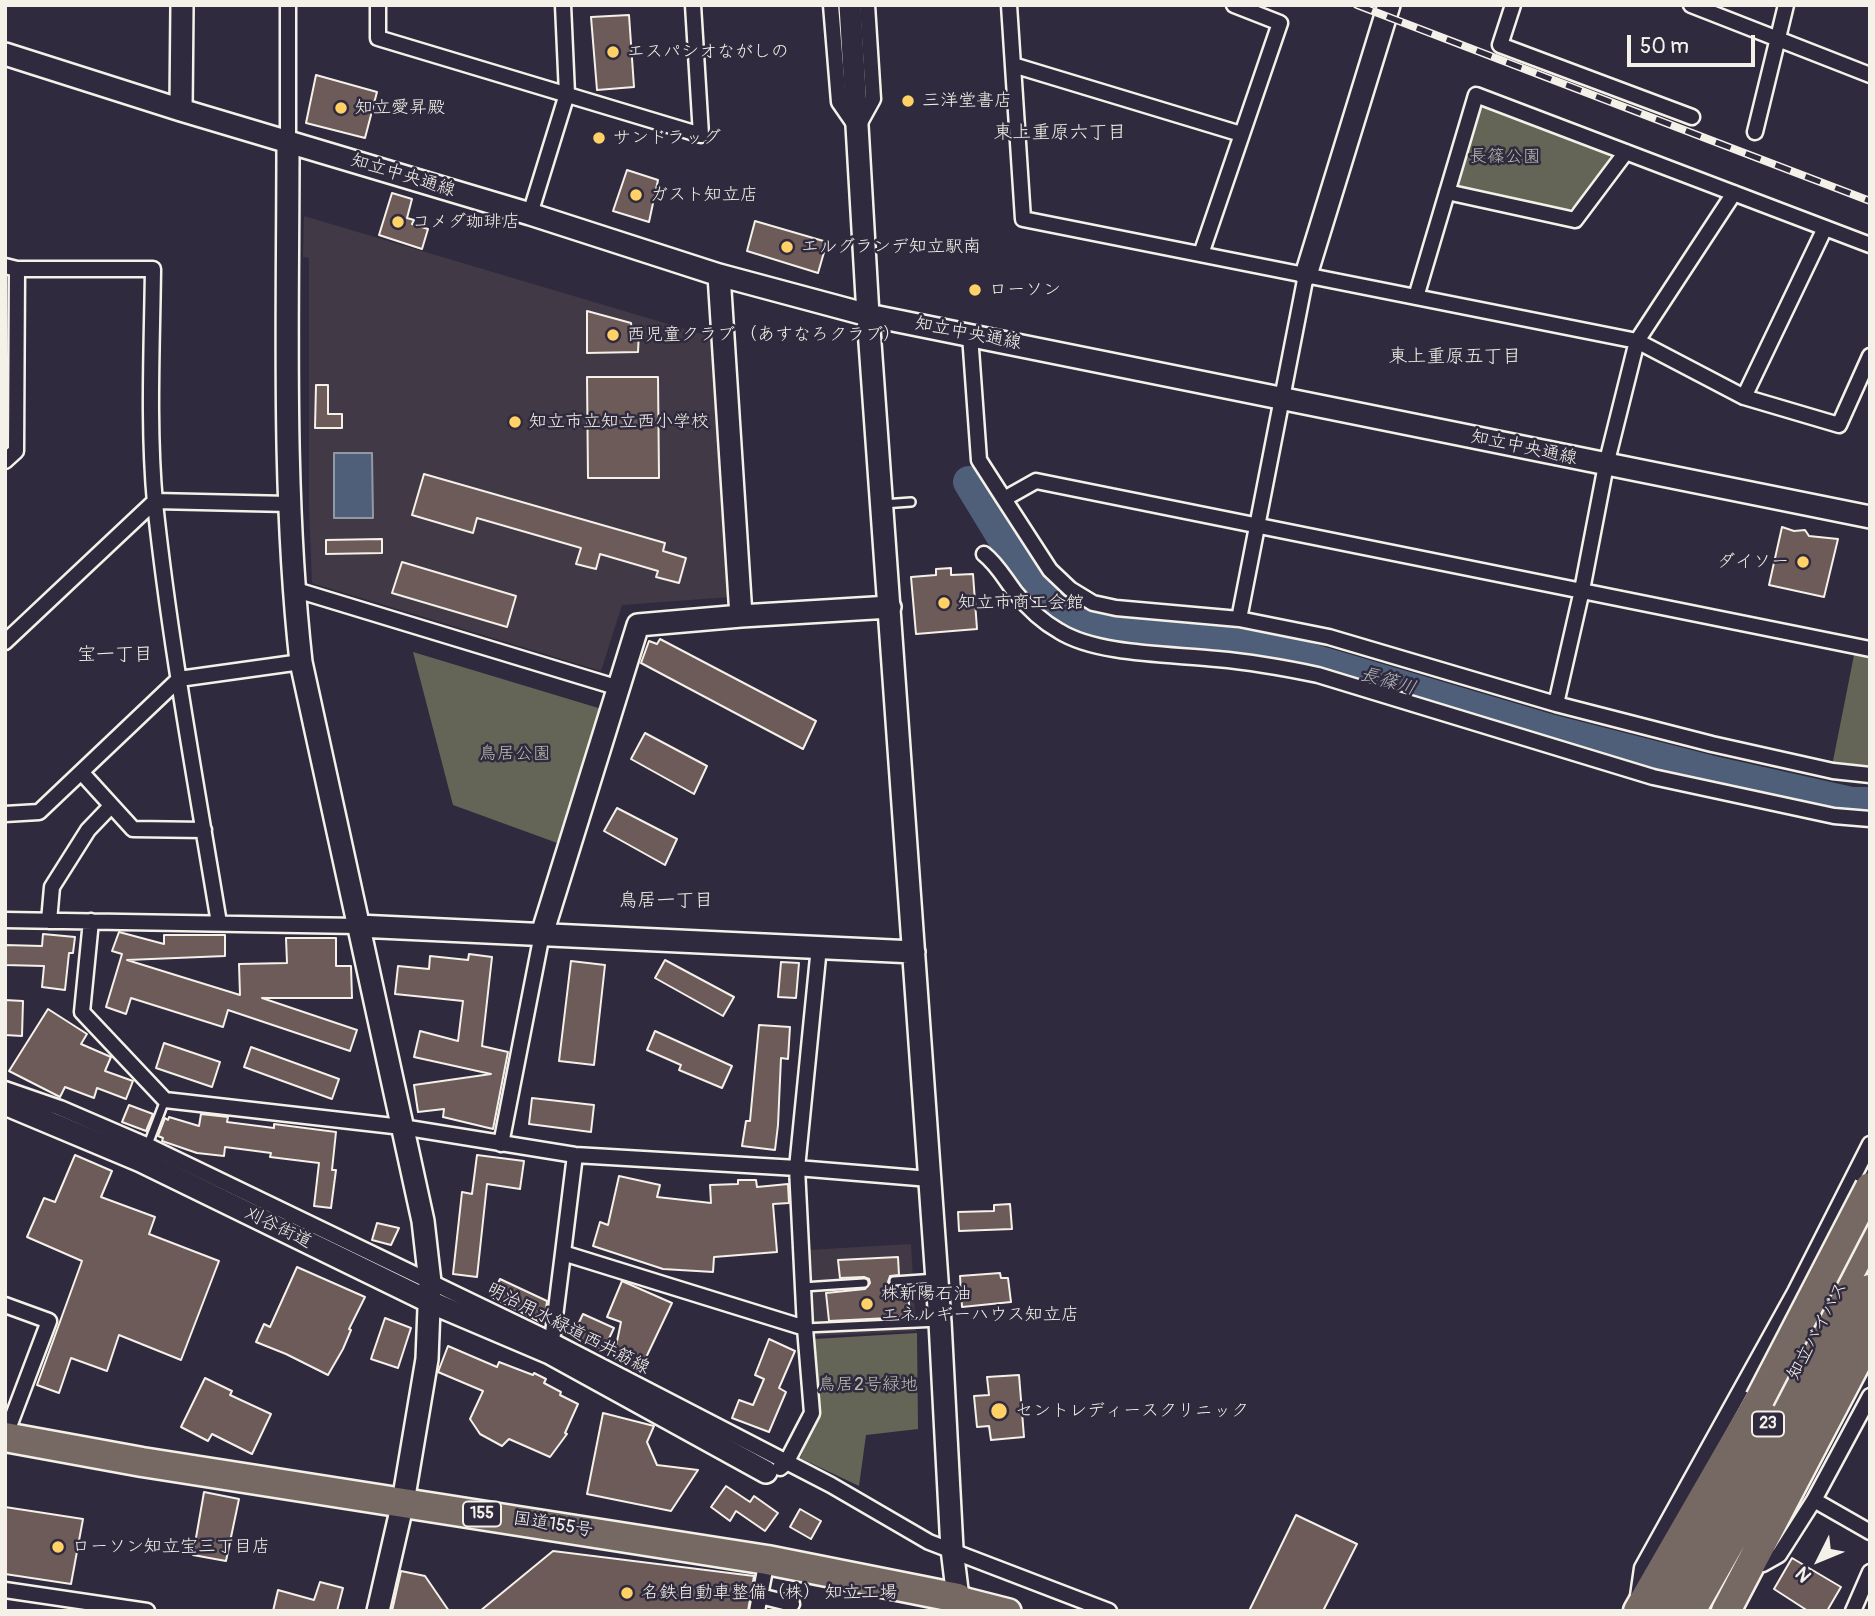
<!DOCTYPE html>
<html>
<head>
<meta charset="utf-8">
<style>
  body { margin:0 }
  #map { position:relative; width:1875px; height:1616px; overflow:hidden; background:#2f2a3d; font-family:Pangolin,sans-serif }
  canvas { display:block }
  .frame { position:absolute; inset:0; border:7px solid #f4f1e8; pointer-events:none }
  .north { position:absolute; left:1784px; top:1525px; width:70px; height:70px; -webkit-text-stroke:5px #2f2a3d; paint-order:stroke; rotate:227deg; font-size:19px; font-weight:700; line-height:28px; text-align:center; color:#f4f1e8 }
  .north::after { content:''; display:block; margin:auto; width:24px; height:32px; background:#f4f1e8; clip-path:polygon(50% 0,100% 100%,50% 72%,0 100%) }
  .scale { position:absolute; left:1627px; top:35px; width:128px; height:32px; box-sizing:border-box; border:4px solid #f4f1e8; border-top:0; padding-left:9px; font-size:21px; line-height:24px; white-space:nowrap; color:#f4f1e8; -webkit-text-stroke:5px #2f2a3d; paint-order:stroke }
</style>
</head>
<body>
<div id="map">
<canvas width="1875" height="1616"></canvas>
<div class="frame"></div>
<div class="north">N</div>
<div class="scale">50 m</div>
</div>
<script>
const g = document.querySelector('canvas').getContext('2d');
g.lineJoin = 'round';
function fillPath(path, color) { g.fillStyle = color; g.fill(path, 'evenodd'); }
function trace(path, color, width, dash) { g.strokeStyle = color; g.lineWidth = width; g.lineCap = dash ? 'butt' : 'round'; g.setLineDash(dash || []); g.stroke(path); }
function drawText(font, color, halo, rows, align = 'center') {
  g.font = font + ' Pangolin,"Klee One",sans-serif'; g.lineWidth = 5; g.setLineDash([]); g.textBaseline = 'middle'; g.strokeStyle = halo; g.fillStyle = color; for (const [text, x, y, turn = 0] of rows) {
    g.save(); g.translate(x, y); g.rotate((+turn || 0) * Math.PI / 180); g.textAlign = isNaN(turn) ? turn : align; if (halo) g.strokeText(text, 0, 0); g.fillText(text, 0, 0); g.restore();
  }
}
fillPath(new Path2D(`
  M304,216L715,338L731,597L622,605L601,671L312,583L309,506V258L303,257Z
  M911,1244L916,1331L814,1336L808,1250Z`), '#423946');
fillPath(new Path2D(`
  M1484,107L1609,153L1610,161L1576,206L1568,210L1460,188L1456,183L1478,112Z
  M413,652L605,710L560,844L453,805Z
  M1854,655L1870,658V768L1832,766Z
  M917,1333L918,1429L866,1435L859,1486L800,1458L819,1414L814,1339Z`), '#646557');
const water = new Path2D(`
  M334,453H372L373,518H334Z`);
fillPath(water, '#505f79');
trace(water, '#9299a5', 2);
trace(new Path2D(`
  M969,482L1030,582L1045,597L1065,613L1102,630L1210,640L1293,654L1553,731L1709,771L1852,803H1870`), '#505f79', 32);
const building = new Path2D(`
  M629,15L634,87L597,90L591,17Z
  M316,75L377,92L365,138L306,123Z
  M627,170L658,180L649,222L613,211Z
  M392,193L412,199L407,218L414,220L412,224L428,229L422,249L379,235Z
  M755,221L827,242L818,273L747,251Z
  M587,311L631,323L632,331L639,332L638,352L587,353Z
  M587,377H658L659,478H588Z
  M316,385H328V414H342V428H315Z
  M424,474L665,543L663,551L686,558L679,583L656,577L658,571L600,554L596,569L576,564L581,548L477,518L473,533L412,515Z
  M1782,527L1794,531L1805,530L1809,536L1838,539L1824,597L1769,585Z
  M382,539V553L326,554V540Z
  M402,562L516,596L507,627L392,593Z
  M951,568V575L973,574L977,629L916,634L911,577L936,575V569Z
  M660,639L816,721L803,749L641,663L649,641L657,644Z
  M645,733L707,766L694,794L631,759Z
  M617,808L677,839L665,865L604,831Z
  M119,932L164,944V935H225V956L127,960L240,995L239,964L287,963L286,938H336V966H351L352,998H262L357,1030L350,1051L228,1010L223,1027L131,998L126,1014L106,1007L122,954L112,951Z
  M43,934L75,937L73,953H69L65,990L42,987L44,966L5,965V945L42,946Z
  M469,954L492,957L482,1046L508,1052L493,1129L443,1117L444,1109L418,1112L414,1085L491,1074L414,1057L420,1031L458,1041L463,1001L395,994L398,966L429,969L430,956L468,960Z
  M665,960L734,997L723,1016L655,978Z
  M571,961L605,965L594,1065L559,1061Z
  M781,962L799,963L796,998L778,997Z
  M5,1000L23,1001L22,1036L5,1035Z
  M48,1009L87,1034L81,1044L111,1057L105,1071L133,1081L126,1099L97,1088L94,1098L65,1087L60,1097L9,1071Z
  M759,1025L790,1027L788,1059L781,1058L778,1125L775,1150L742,1146L746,1121H750Z
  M655,1031L732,1066L722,1088L679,1070L681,1065L647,1050Z
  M164,1043L220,1062L212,1087L156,1068Z
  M251,1047L339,1079L332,1099L244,1067Z
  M532,1098L594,1105L591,1132L529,1124Z
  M129,1105L153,1114L146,1131L122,1122Z
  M201,1114L228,1117L227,1122L274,1128V1124L336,1132L332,1170H336L331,1208L314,1206L319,1163L270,1157L271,1153L225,1147L224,1156L197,1153L162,1141L163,1138L158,1136L165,1118L168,1120L169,1117L199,1126Z
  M75,1155L112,1171L101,1197L155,1217L149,1234L219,1261L181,1360L119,1335L107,1371L71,1358L59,1393L37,1385L82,1261L27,1237L44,1198L55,1202Z
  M477,1155L524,1161L520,1189L487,1184L477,1277L453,1274L462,1192L472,1194Z
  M619,1176L660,1185L657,1197L711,1203L710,1185L738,1184V1180H756L757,1187L788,1184L789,1203L773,1204L777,1252L714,1257L713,1272L663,1269L593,1246L600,1222L608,1225Z
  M1010,1204L1012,1229L959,1231L958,1212L994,1211V1205Z
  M377,1223L399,1228L391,1245L372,1240Z
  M898,1257L899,1275L890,1276L888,1282L892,1287H900V1292L908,1291L910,1317L829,1321L826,1293L865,1289L870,1283L869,1279L864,1277L840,1278L838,1260Z
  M297,1267L365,1297L349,1329L351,1330L343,1349L328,1375L286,1354L256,1342L264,1324L270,1327Z
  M1000,1273L1001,1278H1008L1011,1302L962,1307L960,1276Z
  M500,1279L547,1301L546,1309L540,1322L492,1297Z
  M622,1281L672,1303L641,1368L614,1356L621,1322L607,1317Z
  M583,1314L614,1328L603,1351L572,1337Z
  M385,1318L411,1328L398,1368L371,1359Z
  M769,1339L795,1351L779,1388L786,1392L769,1432L732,1418L739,1400L753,1405L764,1379L755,1375Z
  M448,1346L497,1367L499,1362L533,1375L534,1373L546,1379L544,1383L561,1392L560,1395L578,1404L565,1433L567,1434L550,1457L509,1439L502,1446L480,1434L470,1419L483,1391L438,1372Z
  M1019,1375L1024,1437L991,1440L989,1426L977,1427L974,1396L989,1395L987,1377Z
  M205,1378L232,1391L230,1395L271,1414L252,1454L212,1434L208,1441L181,1427Z
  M603,1413L654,1426L647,1442L657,1465L698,1470L671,1511L587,1494Z
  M726,1486L750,1502L754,1496L778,1513L765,1531L736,1511L730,1521L711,1507Z
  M204,1492L239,1499L226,1561L193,1555Z
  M5,1507L83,1519L71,1584L5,1574Z
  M800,1509L821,1521L811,1539L790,1527Z
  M1296,1515L1357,1544L1323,1611H1249Z
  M553,1551L754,1576L748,1611H480Z
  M1792,1558L1841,1587L1827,1611H1808L1774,1589Z
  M401,1571L425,1576L449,1611H392Z
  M320,1582L343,1588L337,1611H273L278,1590L314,1600Z`);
fillPath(building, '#6d5b5a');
trace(building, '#f4f1e8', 2);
const lane = new Path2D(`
  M883,504L911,502
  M147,1147L165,1100
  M894,1281L936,1278
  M803,1287L864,1283
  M805,1328L939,1322`);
const street = new Path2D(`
  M378,5V38L701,135L693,5
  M831,5L839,102L857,128L873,99L867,5
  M1009,5L1023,219L1637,341L1744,397L1839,425L1870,356
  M1513,5L1500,45L1692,117
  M1691,5L1870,75
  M1013,65L1241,134
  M1755,132L1786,5
  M288,142V5
  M1447,192L1575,220L1626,152
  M530,214L567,94L563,5
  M1201,254L1280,23L1234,5
  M5,266L17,269H153C152,347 148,426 155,503C170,644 196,783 219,923
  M1416,297L1476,95L1870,245
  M970,335L979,460L1004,499
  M1744,397L1825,228
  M5,461L16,451L17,269
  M984,554C997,564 1005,579 1015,592C1027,607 1041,621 1059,631C1097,655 1171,654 1217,659C1251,662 1285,668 1318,675L1653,777L1834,816L1870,819
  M293,589L619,688
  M1239,619L1306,275
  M5,642L155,501L289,504
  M1870,649L1036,481L1004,499L1050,570L1070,589L1093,603L1116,608L1239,619L1329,637L1556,704L1712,744L1833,771L1870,775
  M1556,704L1582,590L1606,465L1637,341L1734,193
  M82,773L133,829L204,830
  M5,814L39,812L179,679L301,662
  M5,920L358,926
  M49,921L52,887L88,830L111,806
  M91,921L82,1012L165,1100L402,1127L575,1155L797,1168L930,1179
  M5,1089L60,1108L153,1148L547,1338L831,1485L929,1542L1109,1611
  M501,1144L542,934
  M563,1253L575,1155
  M5,1305L49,1321L5,1437
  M551,1349L563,1253L805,1328L797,1168L819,947
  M780,1468L786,1463L812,1413L805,1328
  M1814,1500L1870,1532
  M1752,1560L1763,1564L1779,1555L1814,1500L1870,1396
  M5,1590L147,1611
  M760,1596L792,1604
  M1638,1596L1642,1568L1795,1292L1870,1144
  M757,1611L767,1560
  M1853,1611L1870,1572`);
const secondary = new Path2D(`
  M850,5L868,315L940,1322L952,1549L958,1598
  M5,54L181,110L530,214L719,275L868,315L1870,517
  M181,110L182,5
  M288,142C288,315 282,489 301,662L423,1221L430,1282L427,1359L403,1502L378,1611
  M719,275L741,616
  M1306,275L1389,5
  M358,926L914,952
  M542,934L638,625L741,616L890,607
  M5,1104L141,1161L430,1302L550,1353L766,1472`);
const primary = new Path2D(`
  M958,1598L1009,1611`);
const highway = new Path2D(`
  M5,1437L142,1462L767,1560L958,1598L969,1611
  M1638,1611L1760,1399
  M1663,1611L1745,1467L1870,1235
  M1691,1611L1764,1483L1870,1289
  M1726,1611L1870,1336`);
trace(lane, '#f4f1e8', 12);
trace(street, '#f4f1e8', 19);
trace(secondary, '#f4f1e8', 26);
trace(primary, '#f4f1e8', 28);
trace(highway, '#f4f1e8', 33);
trace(lane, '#2f2a3d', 7);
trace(street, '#2f2a3d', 14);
trace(secondary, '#2f2a3d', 21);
trace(primary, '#766964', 23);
trace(highway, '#766964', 28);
const rail = new Path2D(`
  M1357,5L1870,201`);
trace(rail, '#f4f1e8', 8);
trace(rail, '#2f2a3d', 5, [16]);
const highwayBridge = new Path2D(`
  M1760,1399L1870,1187`);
trace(highwayBridge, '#f4f1e8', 33, []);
trace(highwayBridge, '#766964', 28);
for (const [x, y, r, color] of [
  [613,52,7,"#ffd166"],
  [908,101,7,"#ffd166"],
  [341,108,7,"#ffd166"],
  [599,138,7,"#ffd166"],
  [636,195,7,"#ffd166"],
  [398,222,7,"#ffd166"],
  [787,247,7,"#ffd166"],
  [975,290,7,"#ffd166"],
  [613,335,7,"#ffd166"],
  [515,422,7,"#ffd166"],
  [1803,562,7,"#ffd166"],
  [944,603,7,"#ffd166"],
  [867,1304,7,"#ffd166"],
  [999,1411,9,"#ffd166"],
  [58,1547,7,"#ffd166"],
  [627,1593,7,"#ffd166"]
]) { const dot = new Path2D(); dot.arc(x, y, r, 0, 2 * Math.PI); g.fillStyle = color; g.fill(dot); trace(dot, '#2f2a3d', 2.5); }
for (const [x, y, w] of [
  [1768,1424,32],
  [482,1514,38]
]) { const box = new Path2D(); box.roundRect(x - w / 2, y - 12.5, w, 25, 5); g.fillStyle = '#2f2a3d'; g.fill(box); trace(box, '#f4f1e8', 2); }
drawText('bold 16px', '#f4f1e8', null, [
  ["23",1768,1424],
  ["155",482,1514]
]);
drawText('18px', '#f4f1e8', '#2f2a3d', [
  ["エスパシオながしの",627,52],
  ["三洋堂書店",922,101],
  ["知立愛昇殿",355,108],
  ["サンドラッグ",613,138],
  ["ガスト知立店",650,195],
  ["コメダ珈琲店",412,222],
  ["エルグランデ知立駅南",801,247],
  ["ローソン",989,290],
  ["西児童クラブ （あすなろクラブ）",627,335],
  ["知立市立知立西小学校",529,422],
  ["ダイソー",1789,562,"right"],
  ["知立市商工会館",958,603],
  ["株新陽石油",881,1294],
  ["エネルギーハウス知立店",881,1315],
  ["セントレディースクリニック",1015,1411],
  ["ローソン知立宝三丁目店",72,1547],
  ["名鉄自動車整備（株） 知立工場",641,1593]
], 'left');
drawText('18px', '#bab9ae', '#2f2a3d', [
  ["長篠公園",1505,157],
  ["鳥居公園",515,754],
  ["鳥居2号緑地",868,1385]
]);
drawText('18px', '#f4f1e8', '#2f2a3d', [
  ["知立中央通線",403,176,17],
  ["知立中央通線",968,334,11],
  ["知立中央通線",1524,448,12],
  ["刈谷街道",278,1228,26],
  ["明治用水緑道西井筋線",568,1329,27],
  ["知立バイパス",1818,1331,-62],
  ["国道155号",553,1525,9]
]);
drawText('19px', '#f4f1e8', '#2f2a3d', [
  ["東上重原六丁目",1060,133],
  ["東上重原五丁目",1455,357],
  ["宝一丁目",115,655],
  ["鳥居一丁目",666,901]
]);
drawText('italic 19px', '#b2b7bc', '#2f2a3d', [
  ["長篠川",1388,682,16]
]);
</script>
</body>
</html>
